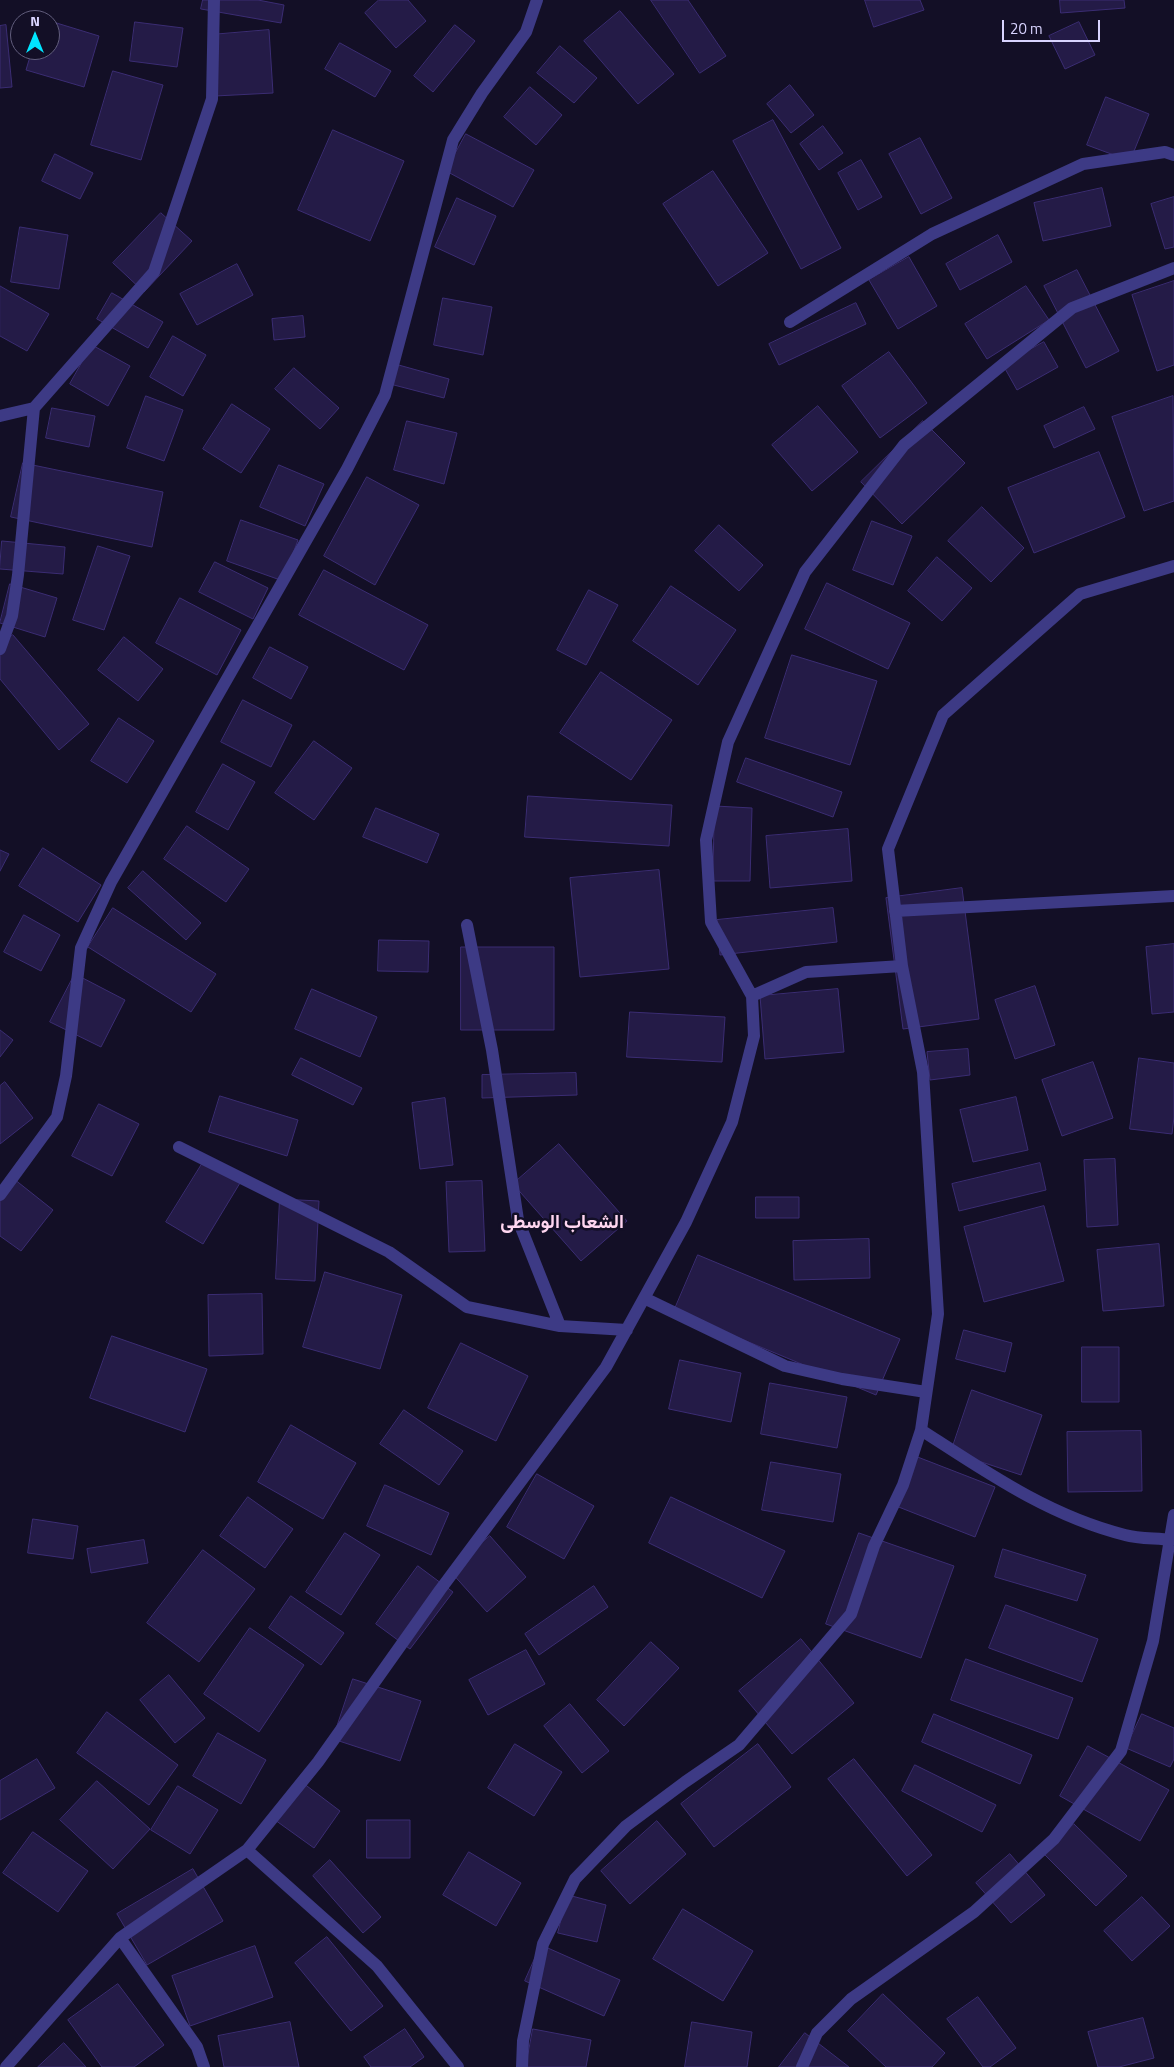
<!DOCTYPE html>
<html>
<head>
<meta charset="utf-8">
<style>
  body { margin:0 }
  #map { position:relative; width:1174px; height:2067px; overflow:hidden; background:#130f26; font-family:"Titillium Web",sans-serif }
  canvas { display:block }
  .north { position:absolute; left:10px; top:10px; width:50px; height:50px; box-sizing:border-box; background:#130f26; border:1px solid #625e7d; border-radius:50%; rotate:0deg; font-size:14px; font-weight:700; line-height:20px; text-align:center; color:#d9d4ff }
  .north::after { content:''; display:block; margin:auto; width:18px; height:22px; background:#00e5ff; clip-path:polygon(50% 0,100% 100%,50% 72%,0 100%) }
  .scale { position:absolute; left:1002px; top:20px; width:98px; height:22px; box-sizing:border-box; border:2px solid #d9d4ff; border-top:0; padding-left:6px; font-size:15px; line-height:18px; white-space:nowrap; color:#d9d4ff; -webkit-text-stroke:4px #130f26; paint-order:stroke }
</style>
</head>
<body>
<div id="map">
<canvas width="1174" height="2067"></canvas>
<div class="north">N</div>
<div class="scale">20 m</div>
</div>
<script>
const g = document.querySelector('canvas').getContext('2d');
g.lineJoin = 'round';
function fillPath(path, color) { g.fillStyle = color; g.fill(path, 'evenodd'); }
function trace(path, color, width, dash) { g.strokeStyle = color; g.lineWidth = width; g.lineCap = dash ? 'butt' : 'round'; g.setLineDash(dash || []); g.stroke(path); }
function drawText(font, color, halo, rows, align = 'center') {
  g.font = font + ' "Titillium Web",Vazirmatn,sans-serif'; g.lineWidth = 5; g.setLineDash([]); g.textBaseline = 'middle'; g.strokeStyle = halo; g.fillStyle = color; for (const [text, x, y, turn = 0] of rows) {
    g.save(); g.translate(x, y); g.rotate((+turn || 0) * Math.PI / 180); g.textAlign = isNaN(turn) ? turn : align; if (halo) g.strokeText(text, 0, 0); g.fillText(text, 0, 0); g.restore();
  }
}
const building = new Path2D(`
  M203,0H258L284,5L281,23L201,9Z
  M379,0H408L426,21L396,48L365,13Z
  M651,0H688L726,56L700,73Z
  M865,0H920L924,10L874,27Z
  M1060,0H1124L1125,8L1061,13Z
  M620,11L674,74L638,104L584,41Z
  M50,21L99,36L84,87L26,70L32,50H50Z
  M135,22L183,28L177,67L130,61Z
  M1079,22L1095,55L1065,69L1049,36Z
  M6,25L12,87L0,88V26Z
  M455,25L475,41L433,92L414,76Z
  M269,30L273,93L215,96L210,35Z
  M340,43L391,71L375,97L325,69Z
  M560,46L597,78L574,103L537,73Z
  M113,71L163,85L141,160L91,145Z
  M790,85L814,115L791,133L767,104Z
  M530,87L562,115L536,145L504,117Z
  M1106,97L1149,114L1130,161L1087,145Z
  M773,120L841,248L801,269L733,141Z
  M823,126L843,153L819,170L800,144Z
  M333,130L404,161L370,241L298,210Z
  M466,134L534,170L513,207L446,171Z
  M920,138L952,198L921,214L889,154Z
  M55,154L93,173L80,199L42,181Z
  M861,160L882,197L858,210L838,173Z
  M713,171L768,253L718,286L663,204Z
  M1102,188L1111,226L1043,241L1034,203Z
  M1174,197V247L1165,249L1151,204Z
  M457,198L496,216L474,265L435,247Z
  M161,213L192,241L144,292L113,263Z
  M20,227L68,235L59,289L11,282Z
  M998,235L1012,262L960,290L946,264Z
  M909,257L937,306L898,329L869,280Z
  M237,264L253,295L197,325L180,294Z
  M1077,270L1119,351L1086,368L1044,286Z
  M1174,281V365L1157,371L1132,295Z
  M0,286L49,314L27,351L0,336Z
  M1026,286L1049,320L987,359L965,324Z
  M112,293L163,322L148,348L97,319Z
  M443,298L492,307L483,355L434,345Z
  M856,303L866,324L779,365L769,344Z
  M303,316L305,337L274,340L272,319Z
  M173,336L206,355L183,396L150,377Z
  M1044,342L1058,367L1017,390L1003,365Z
  M92,345L130,366L108,406L70,384Z
  M889,352L927,403L880,438L842,386Z
  M395,364L449,379L444,398L390,384Z
  M294,368L339,408L320,429L275,389Z
  M146,396L183,410L164,461L127,448Z
  M1173,396L1174,501L1144,511L1112,417Z
  M232,404L270,429L241,473L203,449Z
  M818,406L858,452L812,491L772,445Z
  M1084,407L1095,429L1054,448L1044,426Z
  M52,408L95,416L89,447L46,438Z
  M407,421L457,433L444,484L394,470Z
  M923,421L965,463L902,524L861,482Z
  M1099,452L1125,517L1034,553L1008,488Z
  M23,463L163,492L152,547L11,517Z
  M279,465L324,484L305,526L260,507Z
  M367,477L419,505L375,585L324,556Z
  M982,507L1024,548L991,582L948,541Z
  M241,520L298,540L283,581L227,561Z
  M872,521L912,536L893,585L853,570Z
  M719,525L763,565L739,591L695,551Z
  M2,541L65,547L63,574L0,569Z
  M98,546L130,556L104,630L73,620Z
  M937,557L972,588L942,621L908,591Z
  M215,562L268,588L253,619L199,592Z
  M324,570L428,625L404,670L299,615Z
  M827,583L910,623L888,669L805,629Z
  M10,584L57,598L45,637L0,623Z
  M671,586L736,630L698,685L633,641Z
  M589,590L618,605L586,665L557,650Z
  M180,598L241,630L217,675L156,643Z
  M13,635L89,724L59,750L0,679V646Z
  M124,637L163,669L138,701L98,670Z
  M270,647L308,667L291,699L253,678Z
  M792,655L877,681L850,765L765,738Z
  M601,672L672,720L631,780L560,733Z
  M243,700L292,725L271,767L221,742Z
  M119,718L154,741L127,783L91,761Z
  M314,741L352,768L314,820L275,793Z
  M746,758L842,792L833,817L737,782Z
  M223,764L255,782L228,830L196,812Z
  M528,796L672,805L669,846L525,837Z
  M715,806L752,808L750,881H713Z
  M376,808L439,834L427,863L363,837Z
  M187,826L249,869L226,902L164,859Z
  M848,829L852,881L770,888L766,836Z
  M43,848L101,885L78,922L19,886Z
  M0,850L9,854L0,871Z
  M659,870L669,969L580,977L570,878Z
  M143,871L201,923L186,940L128,888Z
  M962,888L979,1019L903,1029L886,898Z
  M113,908L216,974L191,1012L88,947Z
  M833,908L837,942L720,955L717,920Z
  M24,915L60,935L41,971L4,952Z
  M379,940L429,941L428,972L378,971Z
  M1174,944V1012L1152,1014L1146,947Z
  M461,947H554V1030H461Z
  M75,974L125,1000L101,1047L50,1022Z
  M1035,986L1055,1045L1015,1059L995,1000Z
  M312,989L377,1017L360,1057L295,1029Z
  M838,989L844,1052L765,1059L760,996Z
  M630,1012L725,1017L722,1062L627,1057Z
  M0,1030L13,1040L0,1057Z
  M968,1049L970,1075L930,1080L927,1052Z
  M301,1058L362,1088L353,1105L292,1075Z
  M1139,1058L1174,1063V1117L1172,1134L1130,1129Z
  M1093,1062L1113,1118L1062,1136L1042,1080Z
  M576,1073L577,1095L482,1098V1075Z
  M5,1082L33,1118L0,1144V1086Z
  M220,1096L298,1120L287,1156L209,1132Z
  M1016,1097L1028,1150L973,1162L960,1110Z
  M445,1098L453,1165L420,1169L412,1103Z
  M99,1104L139,1124L112,1176L72,1156Z
  M559,1144L627,1221L581,1261L513,1184Z
  M207,1156L243,1178L203,1244L166,1222Z
  M1115,1159L1118,1225L1087,1227L1084,1160Z
  M1040,1163L1046,1190L959,1211L952,1184Z
  M14,1179L53,1210L21,1251L0,1236V1197Z
  M482,1181L485,1251L449,1252L446,1182Z
  M756,1197H799V1218H756Z
  M280,1199L319,1201L315,1281L276,1279Z
  M1044,1206L1064,1281L984,1302L964,1227Z
  M869,1239L870,1278L794,1280L793,1241Z
  M1159,1244L1164,1306L1103,1311L1097,1250Z
  M698,1255L900,1339L876,1395L674,1311Z
  M325,1272L402,1295L380,1369L303,1347Z
  M262,1294L263,1354L209,1356L208,1295Z
  M964,1330L1012,1343L1005,1372L956,1359Z
  M112,1336L207,1369L185,1432L90,1398Z
  M461,1343L528,1376L496,1441L428,1408Z
  M1082,1347H1119V1402H1082Z
  M680,1360L741,1373L731,1422L669,1409Z
  M770,1383L847,1397L837,1448L761,1434Z
  M972,1390L1042,1415L1021,1475L951,1452Z
  M404,1410L463,1451L439,1485L380,1444Z
  M291,1425L356,1463L323,1519L258,1482Z
  M1141,1431L1142,1491L1068,1492L1067,1432Z
  M915,1456L995,1487L975,1537L896,1506Z
  M771,1462L841,1474L833,1522L762,1510Z
  M537,1474L594,1506L564,1559L507,1527Z
  M385,1485L449,1513L431,1555L367,1526Z
  M248,1497L293,1529L265,1568L220,1536Z
  M671,1497L785,1551L762,1598L649,1543Z
  M33,1519L78,1526L73,1559L28,1553Z
  M345,1533L380,1555L341,1615L306,1592Z
  M859,1533L954,1566L921,1658L826,1624Z
  M490,1536L526,1577L487,1612L450,1571Z
  M144,1540L148,1563L91,1573L87,1549Z
  M1003,1549L1086,1575L1077,1601L995,1577Z
  M203,1550L255,1589L199,1662L147,1623Z
  M418,1566L453,1592L410,1649L376,1624Z
  M594,1586L608,1607L539,1655L525,1634Z
  M291,1596L344,1633L321,1665L269,1628Z
  M1006,1605L1098,1639L1082,1682L989,1648Z
  M250,1628L304,1665L259,1732L204,1694Z
  M801,1639L854,1703L792,1754L739,1691Z
  M651,1642L679,1668L624,1726L597,1700Z
  M526,1650L545,1684L488,1715L469,1680Z
  M966,1659L1073,1698L1058,1739L951,1700Z
  M169,1675L205,1718L175,1743L140,1700Z
  M353,1679L421,1701L400,1761L333,1739Z
  M570,1704L609,1751L582,1773L544,1726Z
  M107,1712L178,1765L149,1805L77,1753Z
  M934,1714L1032,1755L1020,1784L922,1742Z
  M1142,1714L1174,1728V1759L1170,1767L1126,1748Z
  M218,1733L266,1760L241,1804L193,1776Z
  M515,1744L562,1772L534,1816L488,1788Z
  M758,1744L791,1787L714,1847L681,1804Z
  M1088,1746L1169,1790L1140,1841L1060,1796Z
  M37,1759L55,1788L0,1820V1781Z
  M854,1759L932,1855L907,1876L828,1779Z
  M915,1765L996,1805L982,1832L902,1791Z
  M97,1781L150,1829L113,1869L60,1820Z
  M303,1783L340,1811L314,1848L275,1820Z
  M178,1786L218,1810L190,1854L151,1830Z
  M367,1820H410V1858H367Z
  M657,1821L686,1854L630,1904L601,1871Z
  M1074,1824L1127,1876L1096,1906L1044,1854Z
  M33,1832L88,1871L58,1912L3,1873Z
  M469,1852L521,1883L496,1926L443,1895Z
  M1010,1854L1045,1895L1011,1923L976,1883Z
  M330,1860L381,1917L363,1933L313,1876Z
  M193,1869L223,1921L147,1965L117,1914Z
  M568,1895L606,1905L597,1942L558,1933Z
  M1142,1897L1170,1926L1132,1961L1104,1931Z
  M683,1909L753,1951L723,2001L653,1959Z
  M327,1937L383,2006L351,2031L295,1963Z
  M541,1945L620,1980L604,2016L525,1981Z
  M255,1946L273,1997L190,2026L172,1976Z
  M118,1984L164,2045L134,2067H102L68,2020Z
  M883,1994L945,2053L932,2067H886L848,2031Z
  M978,1997L1016,2048L990,2067H983L947,2019Z
  M1143,2018L1154,2058L1119,2067H1098L1088,2032Z
  M290,2022L299,2067H224L218,2036Z
  M692,2022L752,2032L747,2067H685Z
  M405,2029L424,2057L410,2067H371L364,2057Z
  M533,2029L591,2040L586,2067H526Z
  M805,2033L849,2067H779Z
  M64,2043L86,2067H38Z`);
fillPath(building, '#241b47');
trace(building, '#3b2d73', 1);
trace(new Path2D(`
  M790,322L932,234L1083,164L1165,152L1174,155
  M0,416L34,408L154,272L212,99L214,0
  M0,649L12,616L18,575L34,408
  M895,911L1174,896
  M467,925L492,1050L518,1220L560,1326
  M752,996L806,972L902,966
  M179,1147L389,1252L467,1307L560,1326L627,1330
  M0,1195L57,1117L66,1076L81,948L111,882L347,469L385,395L453,140L482,93L526,32L537,0
  M644,1298L785,1366L842,1379L926,1392
  M921,1430C986,1472 1049,1516 1125,1535C1139,1539 1156,1538 1171,1540
  M247,1850L377,1966L458,2067
  M120,1938L197,2047L204,2067
  M6,2067L120,1938L247,1850L318,1762L440,1590L606,1367L686,1222L732,1122L754,1036L752,996L711,922L706,840L728,742L805,572L904,445L1072,308L1174,268
  M522,2067L523,2041L543,1944L575,1879L626,1826L685,1782L739,1745L851,1614L874,1546L903,1485L921,1430L938,1314L923,1072L902,966L888,849L943,715L1080,594L1174,566
  M802,2067L817,2033L851,1999L974,1912L1054,1839L1121,1751L1153,1641L1174,1515`), '#3d3a85', 12);
drawText('bold 19px', '#ffd6f0', '#130f26', [
  ["الشعاب الوسطى",562,1223]
]);
</script>
</body>
</html>
